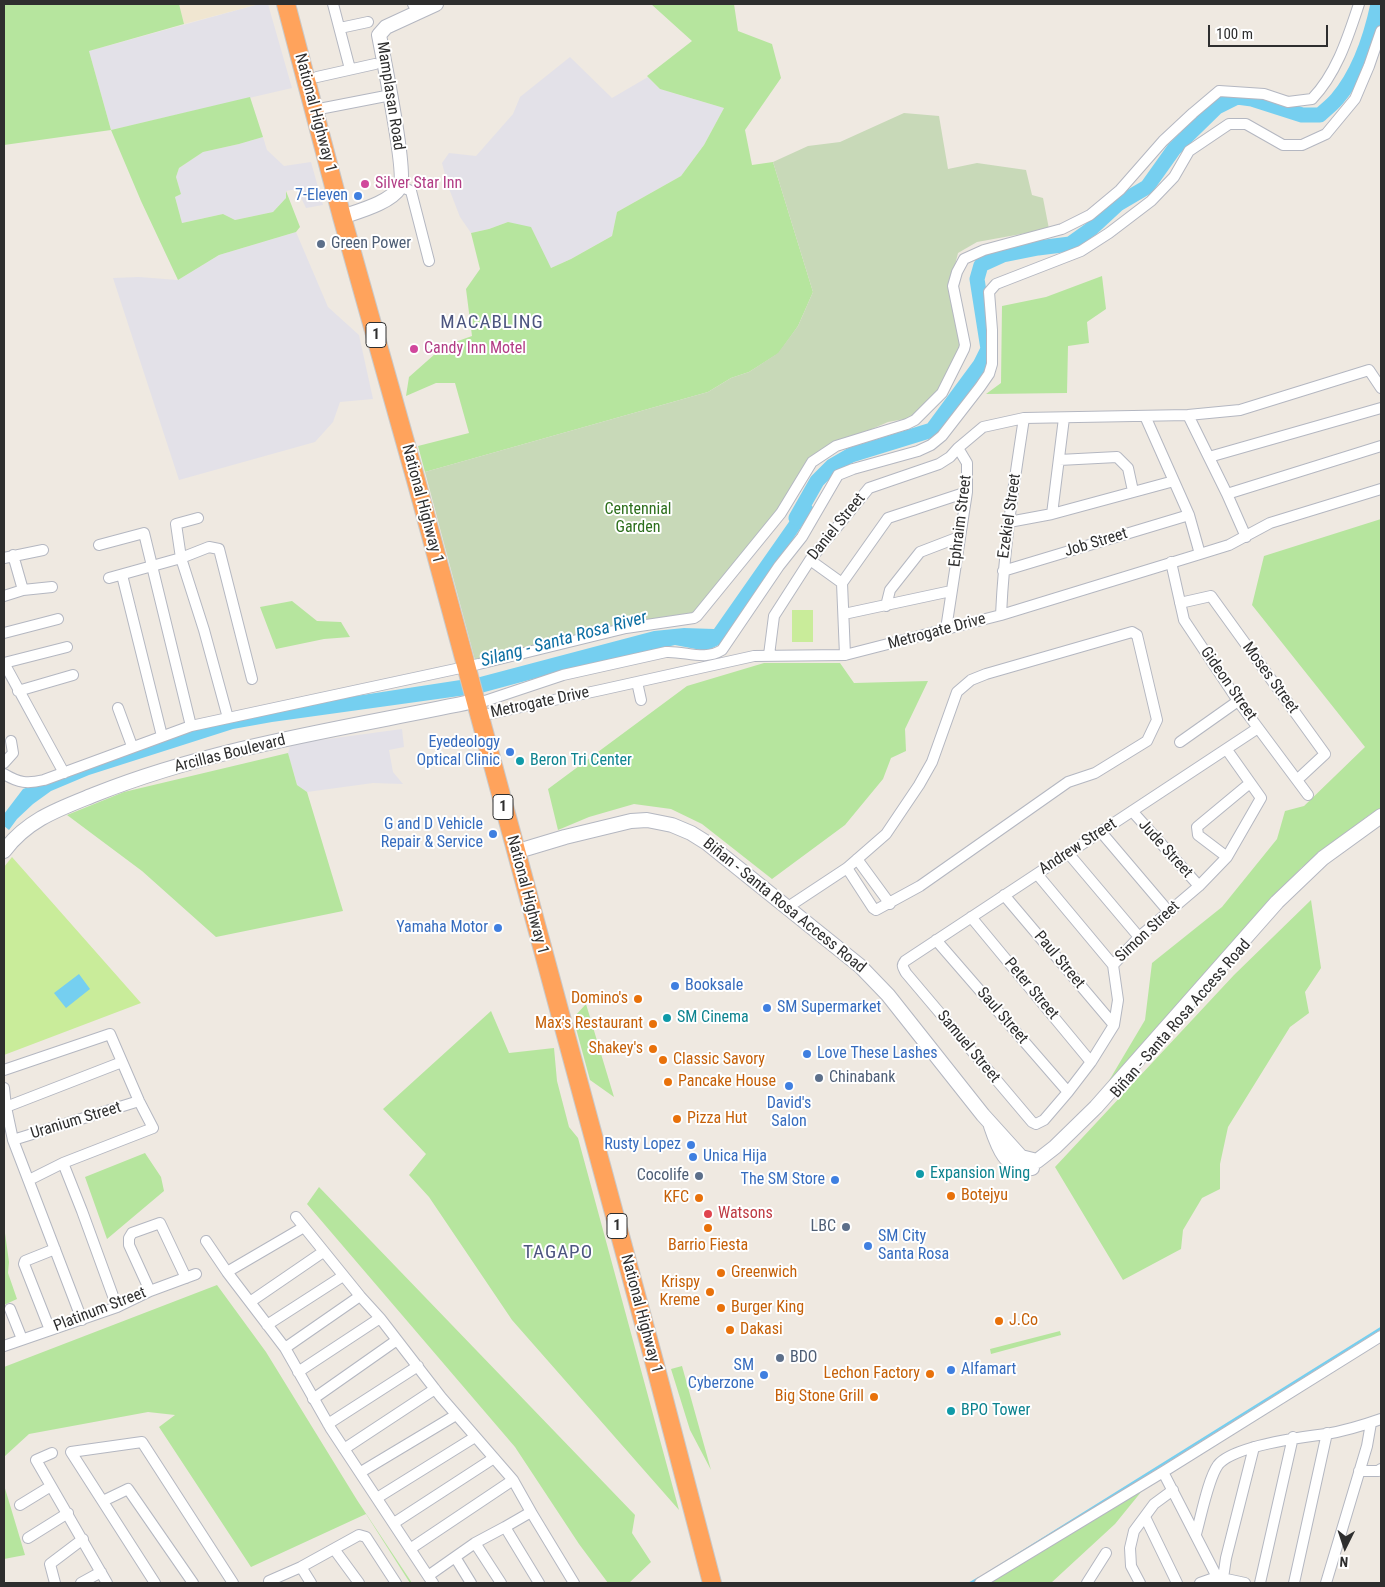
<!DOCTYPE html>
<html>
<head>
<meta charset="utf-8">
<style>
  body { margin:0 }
  #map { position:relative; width:1385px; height:1587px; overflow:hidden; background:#efe9e1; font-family:"Roboto Condensed",sans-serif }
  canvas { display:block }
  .frame { position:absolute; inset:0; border:5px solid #2e2e2e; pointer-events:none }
  .north { position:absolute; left:1320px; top:1522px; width:50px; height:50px; -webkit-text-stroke:4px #fff; paint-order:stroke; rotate:184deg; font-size:14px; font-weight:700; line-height:20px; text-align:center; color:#2e2e2e }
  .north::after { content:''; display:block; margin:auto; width:18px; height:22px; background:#2e2e2e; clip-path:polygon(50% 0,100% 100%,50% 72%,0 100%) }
  .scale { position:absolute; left:1208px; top:25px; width:120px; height:22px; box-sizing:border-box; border:2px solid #2e2e2e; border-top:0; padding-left:6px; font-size:15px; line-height:18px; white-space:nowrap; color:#2e2e2e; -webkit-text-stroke:4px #fff; paint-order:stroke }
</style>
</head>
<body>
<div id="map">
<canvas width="1385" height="1587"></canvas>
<div class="frame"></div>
<div class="north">N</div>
<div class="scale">100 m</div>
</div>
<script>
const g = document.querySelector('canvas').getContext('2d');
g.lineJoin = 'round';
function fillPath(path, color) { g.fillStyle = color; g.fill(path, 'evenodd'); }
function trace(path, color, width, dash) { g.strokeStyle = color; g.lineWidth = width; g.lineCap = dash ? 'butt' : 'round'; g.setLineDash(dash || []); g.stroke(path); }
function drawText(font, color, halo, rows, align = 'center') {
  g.font = font + ' "Roboto Condensed",sans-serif'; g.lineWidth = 4; g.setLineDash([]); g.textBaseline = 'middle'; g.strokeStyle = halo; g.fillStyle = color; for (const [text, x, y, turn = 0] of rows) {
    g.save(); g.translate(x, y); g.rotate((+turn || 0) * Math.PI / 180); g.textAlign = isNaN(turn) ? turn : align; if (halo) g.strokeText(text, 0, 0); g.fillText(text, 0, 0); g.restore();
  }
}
fillPath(new Path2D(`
  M259,4H268L292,88L111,130L89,51Z
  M570,57L612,98L648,77L660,89L724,108L704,145L681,176L617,212L612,236L571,259L551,268L508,222L489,229L471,233L460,217L448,186L442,163L449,153L476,156L513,114L520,97Z
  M263,137L267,150L284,166L311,162L323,205L306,208L297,189L286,191V198L273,212L235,220L223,214L182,223L175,197L181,194L176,177L179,168L203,152L239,144Z
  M296,232L328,307L359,335L373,399L340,402L333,422L315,442L179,480L113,278L139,277L178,280L219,255Z
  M402,729L404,747L389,750L393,772L403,784L373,783L307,792L297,785L288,753L291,744Z`), '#e3e1e8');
fillPath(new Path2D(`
  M179,4H259L184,24Z`), '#f0e6d1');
fillPath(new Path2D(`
  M4,4H179L184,24L89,51L111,130L250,97L263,137L239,144L203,152L179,168L176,177L181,194L175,197L182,223L223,214L235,220L273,212L286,198V191L300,227L296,232L219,255L178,280L141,201L111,130L4,145Z
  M651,4H734L738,31L772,44L781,78L745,130L752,165L773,162L813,292L798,326L779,353L749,372L731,378L708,392L425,472L418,446L469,433L455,383H436L406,396L409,377L444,346L472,336L466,289L480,269L471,233L489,229L508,222L531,227L551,268L571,259L612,236L617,212L681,176L704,145L724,108L660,89L647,76L692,41Z
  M1102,276L1106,309L1087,322L1089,343L1068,346L1067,393L986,394L1001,383L1002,306L1046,297Z
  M1381,519V808L1369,815L1301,868L1107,1084L1145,1020L1152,963L1222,907L1277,839L1285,811L1304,806L1365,747L1252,605L1264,556Z
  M292,601L317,621L341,622L350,637L324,639L276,649L260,607Z
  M764,663H840L854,683L928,681L905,729L906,751L891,758L883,779L845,825L772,879L702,824L671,809L634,804L589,817L558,830L548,789L687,686Z
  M288,753L297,785L307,792L343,911L216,937L142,871L67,815L124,792Z
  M1311,900L1321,968L1305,992L1309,1013L1290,1027L1228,1127L1220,1164V1189L1202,1198L1183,1230L1181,1249L1123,1280L1055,1167L1234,975Z
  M586,1004L614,1097L590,1080L574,1021L575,1016Z
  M491,1011L509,1053L554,1048L557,1081L569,1127L578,1138L679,1510L512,1320L429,1197L409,1175L426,1154L383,1109Z
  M145,1153L161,1177L164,1191L107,1239L85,1177Z
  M319,1187L635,1515L632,1533L651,1562L629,1583H608L579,1544L515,1447L307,1204Z
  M4,1226L9,1262L8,1273L17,1299L4,1305Z
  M217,1285L266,1352L357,1500L412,1583H410L366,1514L251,1567L159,1427L175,1415L148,1412L29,1434L5,1456L4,1454V1367Z
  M1060,1331L1061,1335L991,1354L990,1349Z
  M682,1366L711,1470L690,1430L671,1369Z
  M1150,1481L1115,1524L1051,1583H985Z
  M4,1485L25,1555L4,1559Z`), '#b6e59e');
fillPath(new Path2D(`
  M904,113L939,116L948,169L977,163L1026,170L1032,195L1043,198L1049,229L977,242L958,253L950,285L961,343L939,392L910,418L888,422L835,445L811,461L783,515L696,614L475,660L425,472L708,392L731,378L749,372L778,353L798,326L813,292L773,162L808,146L840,142Z`), '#c8d9b8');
fillPath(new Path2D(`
  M792,610H813V642H792Z
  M12,857L141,1003L4,1055V867Z`), '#c9ec9a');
fillPath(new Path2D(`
  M805,499L814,508L723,643L706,651L675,645L544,676L481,693L272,722L233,729L89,775L51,791L33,804L17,819L9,830L4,826V814L23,789L184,731L271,709L480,677L654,631L684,628L714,629Z
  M79,974L90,989L66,1008L54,993Z`), '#75cff0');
trace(new Path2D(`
  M988,1573L1381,1328
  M970,1583L979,1578`), '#75cff0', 2.5);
trace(new Path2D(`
  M796,518L817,481L832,466L851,455L932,430L980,365L988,349L977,279L981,265L1003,255L1038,248L1070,244L1091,229L1118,204L1147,187L1174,149L1217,107L1237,97L1252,99L1302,115H1320C1325,110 1332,105 1337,99C1359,73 1371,37 1378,4`), '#75cff0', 15);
const street = new Path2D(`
  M333,4L350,69
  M413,4L418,13
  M340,28L368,22
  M317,77L375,64
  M314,110L391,95
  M400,186L411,191L429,261
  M1188,415L1227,494L1246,537
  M1145,416L1189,515L1200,554
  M1209,457L1381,408
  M1059,460L1117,457L1128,468L1133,491
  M1227,494L1381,446
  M1052,514L1064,418
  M198,518L176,524L181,558L204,630L228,718
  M1009,522L1052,514L1174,481
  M99,545L144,533L191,726
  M13,555L23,590
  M4,558L43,550
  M810,560L842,583L845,655
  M1171,562L1184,620L1238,701L1308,795
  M1003,571L1189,515
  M122,575L162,736
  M109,578L181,558L209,547L219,549L252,679
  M842,583L888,518L967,492
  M4,596L23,590L52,587
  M1180,603L1211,596L1325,754L1297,780
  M886,606L890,590L920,552L959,537
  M844,614L951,591
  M1001,615C1004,548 1014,483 1024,418
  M946,629L967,492V463L958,448L983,427L1024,418L1188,415L1240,410L1369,370L1381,388
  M4,633L58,619
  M769,655L774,616L810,560L869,488L939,464L950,457L958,448
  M4,663L64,773
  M4,663L67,647
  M637,682L641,700
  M18,691L73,675
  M475,701L479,703L563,675L666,652C686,651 704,661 722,650L779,566L802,537L838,475L853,469L918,451L931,445L942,436L980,387L989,374L992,364V330L989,292L996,284L1081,251L1109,233L1151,201L1174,177L1189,151L1229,124H1246L1283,145H1302L1326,134L1355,99L1369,66L1381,31
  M118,708L132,746
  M479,716L601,690L754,656L845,655L1001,615L1200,554L1229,545L1270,523L1381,489
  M1180,742L1238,701
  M1227,750L1261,798L1227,857L1199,886L1139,937L1113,965L1118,1000L1114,1025L1091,1062L1068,1092L1044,1120L1036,1124L1032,1122L906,973C903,967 901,966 905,961L1258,728
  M4,763L13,753L11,741
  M4,774C19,783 27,784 44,780L191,726L479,664L626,628L694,618L697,616L781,513L812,462L836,446L907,424L915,420L942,393L964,349L965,345L953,286L957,272L964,259L984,250L1062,229L1090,215L1120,190L1163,141L1193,113L1219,91L1264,94L1288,102L1312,99C1337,73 1348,37 1359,4
  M1132,811L1199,886
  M1101,832L1169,912
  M1068,853L1139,937
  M1227,857L1198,835L1197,827L1250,783
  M857,859L890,904
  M1037,874L1113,965
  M1004,895L1114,1025
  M788,907L847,868L886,834L919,785L932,762L957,692L971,680L986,674L1132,632L1137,635L1157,720L1147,741L1095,773L1068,782L920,886L876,910L873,908L847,868
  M971,917L1091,1062
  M936,940L1068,1092
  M4,1070L110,1034L139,1101L153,1128L63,1163L29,1180
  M4,1088L6,1107L13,1140L82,1320
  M6,1107L122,1062
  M13,1140L139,1101
  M63,1163L82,1211L117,1307
  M296,1217L360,1296L380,1318L441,1397L513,1480L531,1512
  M206,1241L227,1272L285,1348L331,1429L428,1576
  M227,1272L304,1227
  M150,1291L129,1245V1238L132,1233L160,1223L186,1278
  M250,1302L323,1252
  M10,1309L22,1339
  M267,1325L343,1276
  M50,1330L24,1264L25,1261L55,1249
  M4,1346L117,1307L150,1291L196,1274
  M285,1348L360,1296
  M298,1372L380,1318
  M313,1399L397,1340
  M328,1424L418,1366
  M344,1449L435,1389
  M52,1453L36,1460L107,1583
  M1359,1471H1378L1381,1469
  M361,1472L456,1415
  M1163,1472L1217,1577L1218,1583
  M377,1498L475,1437
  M103,1501L128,1489L193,1583
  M20,1505L51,1486
  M1145,1517L1177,1583
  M394,1523L494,1458
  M505,1527L531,1512L574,1583
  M1196,1534C1201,1517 1208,1479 1218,1465C1233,1446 1302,1437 1326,1434C1344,1431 1364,1425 1381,1419
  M28,1538L68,1513
  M475,1543L505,1527L539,1583
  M334,1549L359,1583
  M410,1549L513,1480
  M455,1557L475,1543L501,1583
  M301,1567L311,1583
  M1223,1578L1226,1558L1254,1447
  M55,1583L50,1564L83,1539
  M81,1583L101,1572
  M155,1583L71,1452L142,1442L233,1583
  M271,1583L269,1581L301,1567L359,1535L366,1537L396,1583
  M433,1583L428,1576L455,1557L471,1583
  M980,1583L1163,1472L1381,1336
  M1087,1583L1106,1553
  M1140,1583L1131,1566L1130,1548L1134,1531L1154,1504L1173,1490
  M1200,1583L1217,1577L1245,1583
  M1260,1583L1293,1437
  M1294,1583L1327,1433
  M1326,1583L1367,1446L1371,1423`);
const secondary = new Path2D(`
  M342,217C359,211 390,203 400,187C407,174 383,56 379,35L386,27L436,4
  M4,851C28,819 59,809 96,794C217,746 347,728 475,701
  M515,852L565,837L631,821L647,820L672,825L691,833L707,843L860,966L888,995L983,1115L1021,1157L1037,1161L1055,1147L1096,1107L1277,902L1323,858L1381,816
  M991,1126C998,1147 1006,1171 1032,1168`);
const highway = new Path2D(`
  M286,4L342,217L417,484L654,1361L712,1583`);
trace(street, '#b4b7c1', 12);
trace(secondary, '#b4b7c1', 16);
trace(highway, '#c9c9c9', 20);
trace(street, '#fff', 10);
trace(secondary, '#fff', 14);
trace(highway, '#ffa35c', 18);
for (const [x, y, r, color] of [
  [365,184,5,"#d1479c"],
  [358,196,5,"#3f7fe0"],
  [321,244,5,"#5c6f8a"],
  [414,349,5,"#d1479c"],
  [510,752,5,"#3f7fe0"],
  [520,761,5,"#0f9aa8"],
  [493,834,5,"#3f7fe0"],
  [498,928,5,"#3f7fe0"],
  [675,986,5,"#3f7fe0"],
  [638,999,5,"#e8710a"],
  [767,1008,5,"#3f7fe0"],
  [667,1018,5,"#0f9aa8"],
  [653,1024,5,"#e8710a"],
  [653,1049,5,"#e8710a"],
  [807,1054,5,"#3f7fe0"],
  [663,1060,5,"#e8710a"],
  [819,1078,5,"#5c6f8a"],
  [668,1082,5,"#e8710a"],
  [789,1086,5,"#3f7fe0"],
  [677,1119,5,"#e8710a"],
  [691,1145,5,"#3f7fe0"],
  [693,1157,5,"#3f7fe0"],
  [920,1174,5,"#0f9aa8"],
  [699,1176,5,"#5c6f8a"],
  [835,1180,5,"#3f7fe0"],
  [951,1196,5,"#e8710a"],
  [699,1198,5,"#e8710a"],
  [708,1214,5,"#e0444e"],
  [846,1227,5,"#5c6f8a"],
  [708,1228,5,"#e8710a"],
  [868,1246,5,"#3f7fe0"],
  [721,1273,5,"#e8710a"],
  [710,1292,5,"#e8710a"],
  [721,1308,5,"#e8710a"],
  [999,1321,5,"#e8710a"],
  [730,1330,5,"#e8710a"],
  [780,1358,5,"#5c6f8a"],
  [951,1370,5,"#3f7fe0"],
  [930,1374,5,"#e8710a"],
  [764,1375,5,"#3f7fe0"],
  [874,1397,5,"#e8710a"],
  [951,1411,5,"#0f9aa8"]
]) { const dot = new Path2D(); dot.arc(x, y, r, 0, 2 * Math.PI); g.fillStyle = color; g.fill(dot); trace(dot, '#fff', 2); }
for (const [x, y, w] of [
  [376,335,20],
  [503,807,20],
  [617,1226,20]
]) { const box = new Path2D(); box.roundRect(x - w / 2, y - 12.5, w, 25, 4); g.fillStyle = '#fff'; g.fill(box); trace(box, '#2e2e2e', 1); }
drawText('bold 15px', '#2e2e2e', null, [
  ["1",376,335],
  ["1",503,807],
  ["1",617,1226]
]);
drawText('16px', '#2e2e2e', '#fff', [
  ["Mamplasan Road",390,96,81],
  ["National Highway 1",315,113,75],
  ["National Highway 1",422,504,75],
  ["Ezekiel Street",1010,516,-82],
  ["Ephraim Street",961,521,-83],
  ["Daniel Street",837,527,-51],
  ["Job Street",1096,543,-17],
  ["Metrogate Drive",937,632,-15],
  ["Moses Street",1270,678,54],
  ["Gideon Street",1228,684,55],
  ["Metrogate Drive",540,703,-12],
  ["Arcillas Boulevard",230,754,-14],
  ["Andrew Street",1078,847,-33],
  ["Jude Street",1165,849,48],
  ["National Highway 1",527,895,75],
  ["Biñan - Santa Rosa Access Road",784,906,39],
  ["Simon Street",1148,932,-43],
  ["Paul Street",1059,960,50],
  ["Peter Street",1031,989,50],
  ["Saul Street",1002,1016,49],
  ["Biñan - Santa Rosa Access Road",1181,1019,-49],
  ["Samuel Street",968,1047,50],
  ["Uranium Street",76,1121,-17],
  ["Platinum Street",100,1310,-21],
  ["National Highway 1",641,1314,75]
]);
drawText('16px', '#b23c85', '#fff', [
  ["Silver Star Inn",375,184],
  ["Candy Inn Motel",424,349]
], 'left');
drawText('16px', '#366cbe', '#fff', [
  ["7-Eleven",348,196],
  ["Eyedeology",500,743],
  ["Optical Clinic",500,761],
  ["G and D Vehicle",483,825],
  ["Repair & Service",483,843],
  ["Yamaha Motor",488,928],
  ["Booksale",685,986,"left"],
  ["SM Supermarket",777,1008,"left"],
  ["Love These Lashes",817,1054,"left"],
  ["David's",789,1104,"center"],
  ["Salon",789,1122,"center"],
  ["Rusty Lopez",681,1145],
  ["Unica Hija",703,1157,"left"],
  ["The SM Store",825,1180],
  ["SM City",878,1237,"left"],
  ["Santa Rosa",878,1255,"left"],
  ["SM",754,1366],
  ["Cyberzone",754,1384],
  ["Alfamart",961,1370,"left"]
], 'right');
drawText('16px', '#4e5e75', '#fff', [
  ["Green Power",331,244],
  ["Chinabank",829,1078],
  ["Cocolife",689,1176,"right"],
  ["LBC",836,1227,"right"],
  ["BDO",790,1358]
], 'left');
drawText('16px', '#2c6e1b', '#fff', [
  ["Centennial",638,510],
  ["Garden",638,528]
]);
drawText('16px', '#0d838f', '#fff', [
  ["Beron Tri Center",530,761],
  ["SM Cinema",677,1018],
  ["Expansion Wing",930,1174],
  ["BPO Tower",961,1411]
], 'left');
drawText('16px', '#c56008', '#fff', [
  ["Domino's",628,999,"right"],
  ["Max's Restaurant",643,1024,"right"],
  ["Shakey's",643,1049,"right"],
  ["Classic Savory",673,1060],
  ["Pancake House",678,1082],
  ["Pizza Hut",687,1119],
  ["Botejyu",961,1196],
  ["KFC",689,1198,"right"],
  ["Barrio Fiesta",708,1246,"center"],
  ["Greenwich",731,1273],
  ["Krispy",700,1283,"right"],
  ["Kreme",700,1301,"right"],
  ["Burger King",731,1308],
  ["J.Co",1009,1321],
  ["Dakasi",740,1330],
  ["Lechon Factory",920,1374,"right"],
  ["Big Stone Grill",864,1397,"right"]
], 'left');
drawText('16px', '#be3a42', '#fff', [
  ["Watsons",718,1214]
], 'left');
drawText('italic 18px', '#0d6fa3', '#fff', [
  ["Silang - Santa Rosa River",564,640,-15]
]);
g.letterSpacing = '1px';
drawText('19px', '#4d5680', '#fff', [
  ["MACABLING",492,323],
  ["TAGAPO",558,1253]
]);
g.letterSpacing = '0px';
</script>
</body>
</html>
